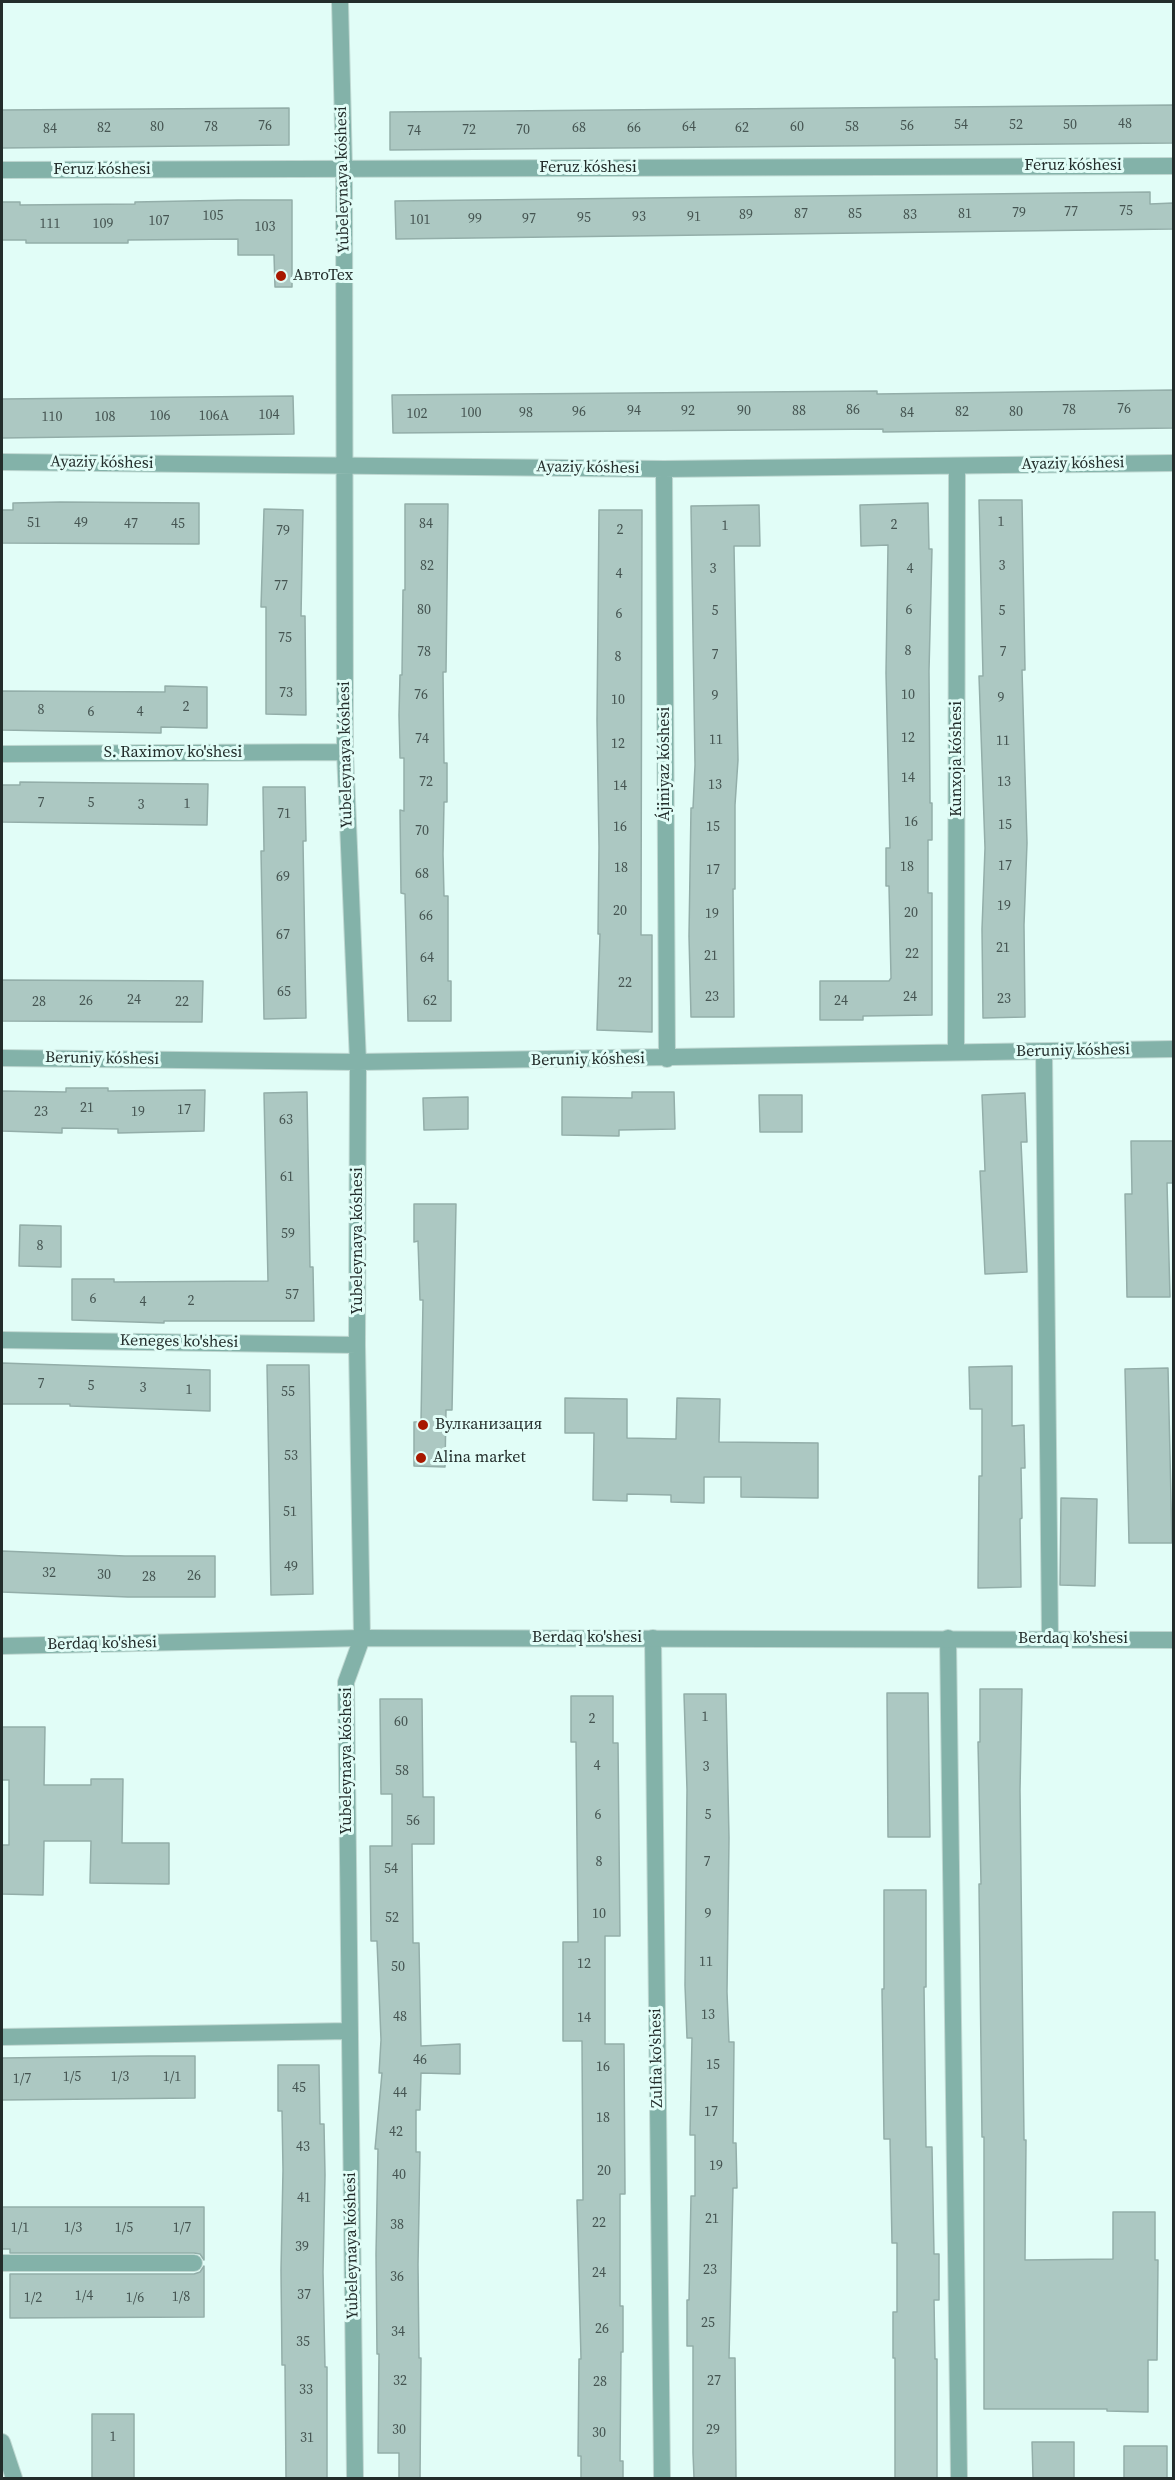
<!DOCTYPE html>
<html>
<head>
<meta charset="utf-8">
<style>
  body { margin:0 }
  #map { position:relative; width:1175px; height:2480px; overflow:hidden; background:#e1fdf7; font-family:"Source Serif 4",serif }
  canvas { display:block }
  .frame { position:absolute; inset:0; border:3px solid #232d2b; pointer-events:none }
</style>
</head>
<body>
<div id="map">
<canvas width="1175" height="2480"></canvas>
<div class="frame"></div>
</div>
<script>
const g = document.querySelector('canvas').getContext('2d');
g.lineJoin = 'round';
function fillPath(path, color) { g.fillStyle = color; g.fill(path, 'evenodd'); }
function trace(path, color, width, dash) { g.strokeStyle = color; g.lineWidth = width; g.lineCap = dash ? 'butt' : 'round'; g.setLineDash(dash || []); g.stroke(path); }
function drawText(font, color, halo, rows, align = 'center') {
  g.font = font + ' "Source Serif 4",serif'; g.lineWidth = 6; g.setLineDash([]); g.textBaseline = 'middle'; g.strokeStyle = halo; g.fillStyle = color; for (const [text, x, y, turn = 0] of rows) {
    g.save(); g.translate(x, y); g.rotate((+turn || 0) * Math.PI / 180); g.textAlign = isNaN(turn) ? turn : align; if (halo) g.strokeText(text, 0, 0); g.fillText(text, 0, 0); g.restore();
  }
}
const building = new Path2D(`
  M1173,105V143L390,150V112Z
  M289,108V145L2,148V110Z
  M1150,192V204L1173,203V229L396,239L395,201Z
  M238,200H292V287H275L274,255H238V239L128,240V243H26V240H2V202H20V205L135,204V202Z
  M1173,390V428L883,432V429L393,433L392,395L877,391V394Z
  M293,396L294,434L2,438V399Z
  M979,500H1022L1025,670H1022L1027,843L1024,925L1025,1017L983,1018L982,929L985,848L979,676H983Z
  M60,502L199,503V544L2,543V510H13V503Z
  M928,503L929,549H932L929,671L930,803H932V840H928V893H932V1015L863,1016V1020H820V981H889L891,978L889,886H886V848H890L886,673L888,545L861,546L860,505Z
  M405,504H448L446,672H443L444,763H447V802H444L443,854L444,896H448V981H451V1021H408L405,894L401,893L400,810L404,811V758H400L399,715L400,675H402L403,590H405Z
  M759,505L760,546H734L738,760L735,805V889H733L734,1017H691L689,936L691,808H693L695,765L691,506Z
  M264,509L303,510L301,616H305L306,715L266,714V607H261Z
  M599,510H642L641,935H652V1032L597,1030L600,934H598L599,847L597,720Z
  M165,686L207,687V728L161,727V733L2,730V691L165,692Z
  M20,782L208,784L207,825L2,822V785H20Z
  M263,787H305L306,841H303L306,1018L264,1019L261,851H264Z
  M2,980L203,981L202,1022L2,1021Z
  M66,1088H108V1091L205,1090L204,1131L118,1133V1129L62,1128V1133L2,1131V1091L66,1092Z
  M307,1092L310,1267H313L314,1321H164V1323L72,1320V1279H114V1282L268,1281L264,1093Z
  M632,1092H674L675,1129L619,1130V1136L562,1135V1097L632,1098Z
  M1025,1093L1027,1142H1021L1027,1272L985,1274L980,1171H985L982,1095Z
  M759,1095H802V1132H760Z
  M468,1097V1129L424,1130L423,1098Z
  M1131,1141H1173V1183H1167L1170,1297H1127L1125,1194H1132Z
  M414,1204H456L452,1410H446L445,1467L414,1466V1422H421L423,1300H420L418,1241L414,1242Z
  M20,1225L61,1226V1267L19,1266Z
  M2,1363L210,1370V1411L70,1406V1404H2Z
  M267,1365H309L313,1594L271,1595Z
  M1012,1366V1426L1024,1425L1025,1468H1021L1022,1518L1020,1519L1021,1587L978,1588L979,1476H982V1409H970L969,1367Z
  M1168,1368L1172,1543H1129L1125,1369Z
  M565,1398L627,1399V1438L676,1439L677,1398L720,1399L719,1442L818,1443V1498L741,1497V1477H704V1503L671,1502V1495L627,1494V1501L593,1500L594,1433H565Z
  M1061,1498L1097,1499L1095,1586L1060,1585Z
  M2,1551L125,1556H215V1597H128L2,1592Z
  M980,1689H1022L1020,1790L1024,2140H1026L1025,2260L1113,2259V2212H1155V2260H1158L1157,2360H1148V2412L1107,2411V2409H984V2137H982L979,1884H981L978,1742H980Z
  M887,1693H928L930,1837H888Z
  M684,1694H726L729,1838L727,1992L729,2042H734L733,2143H736L737,2188H733L729,2358H735L736,2478H694L693,2453V2346H687V2300H689L691,2196H695V2135H690L692,2038H687L685,1985L687,1790Z
  M571,1696H613V1743H618L620,1936H605V2044H624L625,2194H620V2306H623V2352H621L620,2461H623V2478H581V2456H578L579,2359H581L577,2200H583L582,2041H563V1942H578L576,1742H571Z
  M380,1699H422L423,1797H434V1844H412L413,1943H419L421,2046L460,2044V2074L421,2073L420,2110H416V2152H420L418,2264L419,2358H421L420,2478H399V2453H378L379,2354H377L376,2254L378,2149H375L382,2073H379L381,2040L377,1941H371L370,1846H392V1794H381Z
  M2,1727H45L44,1785H91V1779H123L122,1843H169V1884L90,1883L91,1841H44L43,1895L2,1894V1845H9V1780H2Z
  M884,1890H926V1987H924L926,2147H932L934,2254H939V2300H934L935,2359H937V2478H895V2358H893V2312H897V2243H892L890,2139H884L882,1989H884Z
  M149,2056H195V2098L2,2100V2058Z
  M278,2065H319L320,2124H324L325,2175L323,2272L325,2367H327V2478H286L285,2365H282L281,2270L283,2170L282,2111H278Z
  M2,2207H204V2260L200,2254L194,2253H10V2249H2Z
  M204,2266V2317L10,2318V2274H194L200,2272Z
  M92,2414H134V2478H92Z
  M1032,2442H1074V2478H1033Z
  M1124,2446H1167V2478H1124Z`);
fillPath(building, '#acc8c2');
trace(building, '#93aea9', 1.5);
const minor = new Path2D(`
  M340,2L344,169L345,752L358,1062L357,1345L362,1638L346,1682L355,2478
  M2,170L1174,166
  M2,462L664,469L1174,463
  M664,469L667,1059
  M2,754L345,752
  M956,1052L957,466
  M1044,1052L1050,1639
  M2,1058L358,1062L1174,1049
  M2,1340L357,1345
  M653,1638L662,2478
  M948,1638L959,2478
  M2,2037L349,2031
  M2,2263H194
  M2,2442L14,2478`);
const tertiary = new Path2D(`
  M2,1646L362,1638L1174,1640`);
trace(minor, '#bfd8d2', 18);
trace(tertiary, '#bfd8d2', 18);
trace(minor, '#83b2a9', 16);
trace(tertiary, '#83b2a9', 16);
for (const [x, y, r, color] of [
  [281,276,6,"#a81800"],
  [423,1425,6,"#a81800"],
  [421,1458,6,"#a81800"]
]) { const dot = new Path2D(); dot.arc(x, y, r, 0, 2 * Math.PI); g.fillStyle = color; g.fill(dot); trace(dot, '#e1fdf7', 2); }
drawText('14px', '#455451', null, [
  ["48",1125,124],
  ["54",961,125],
  ["52",1016,125],
  ["50",1070,125],
  ["76",265,126],
  ["56",907,126],
  ["80",157,127],
  ["78",211,127],
  ["64",689,127],
  ["60",797,127],
  ["58",852,127],
  ["82",104,128],
  ["68",579,128],
  ["66",634,128],
  ["62",742,128],
  ["84",50,129],
  ["72",469,130],
  ["70",523,130],
  ["74",414,131],
  ["75",1126,211],
  ["77",1071,212],
  ["79",1019,213],
  ["87",801,214],
  ["85",855,214],
  ["81",965,214],
  ["89",746,215],
  ["83",910,215],
  ["105",213,216],
  ["93",639,217],
  ["91",694,217],
  ["95",584,218],
  ["99",475,219],
  ["97",529,219],
  ["101",420,220],
  ["107",159,221],
  ["111",50,224],
  ["109",103,224],
  ["103",265,227],
  ["76",1124,409],
  ["86",853,410],
  ["78",1069,410],
  ["94",634,411],
  ["92",688,411],
  ["90",744,411],
  ["88",799,411],
  ["96",579,412],
  ["82",962,412],
  ["80",1016,412],
  ["100",471,413],
  ["98",526,413],
  ["84",907,413],
  ["102",417,414],
  ["104",269,415],
  ["106",160,416],
  ["106A",214,416],
  ["110",52,417],
  ["108",105,417],
  ["1",1001,522],
  ["51",34,523],
  ["49",81,523],
  ["47",131,524],
  ["45",178,524],
  ["84",426,524],
  ["2",894,525],
  ["1",725,526],
  ["2",620,530],
  ["79",283,531],
  ["82",427,566],
  ["3",1002,566],
  ["3",713,569],
  ["4",910,569],
  ["4",619,574],
  ["77",281,586],
  ["80",424,610],
  ["6",909,610],
  ["5",715,611],
  ["5",1002,611],
  ["6",619,614],
  ["75",285,638],
  ["8",908,651],
  ["78",424,652],
  ["7",1003,652],
  ["7",715,655],
  ["8",618,657],
  ["73",286,693],
  ["76",421,695],
  ["10",908,695],
  ["9",715,696],
  ["9",1001,698],
  ["10",618,700],
  ["2",186,707],
  ["8",41,710],
  ["6",91,712],
  ["4",140,712],
  ["12",908,738],
  ["74",422,739],
  ["11",716,740],
  ["11",1003,741],
  ["12",618,744],
  ["14",908,778],
  ["72",426,782],
  ["13",1004,782],
  ["13",715,785],
  ["14",620,786],
  ["7",41,803],
  ["5",91,803],
  ["1",187,804],
  ["3",141,805],
  ["71",284,814],
  ["16",911,822],
  ["15",1005,825],
  ["16",620,827],
  ["15",713,827],
  ["70",422,831],
  ["17",1005,866],
  ["18",907,867],
  ["18",621,868],
  ["17",713,870],
  ["68",422,874],
  ["69",283,877],
  ["19",1004,906],
  ["20",620,911],
  ["20",911,913],
  ["19",712,914],
  ["66",426,916],
  ["67",283,935],
  ["21",1003,948],
  ["22",912,954],
  ["21",711,956],
  ["64",427,958],
  ["22",625,983],
  ["65",284,992],
  ["23",712,997],
  ["24",910,997],
  ["23",1004,999],
  ["24",134,1000],
  ["26",86,1001],
  ["62",430,1001],
  ["24",841,1001],
  ["28",39,1002],
  ["22",182,1002],
  ["21",87,1108],
  ["17",184,1110],
  ["23",41,1112],
  ["19",138,1112],
  ["63",286,1120],
  ["61",287,1177],
  ["59",288,1234],
  ["8",40,1246],
  ["57",292,1295],
  ["6",93,1299],
  ["2",191,1301],
  ["4",143,1302],
  ["7",41,1384],
  ["5",91,1386],
  ["3",143,1388],
  ["1",189,1390],
  ["55",288,1392],
  ["53",291,1456],
  ["51",290,1512],
  ["49",291,1567],
  ["32",49,1573],
  ["30",104,1575],
  ["26",194,1576],
  ["28",149,1577],
  ["1",705,1717],
  ["2",592,1719],
  ["60",401,1722],
  ["4",597,1766],
  ["3",706,1767],
  ["58",402,1771],
  ["6",598,1815],
  ["5",708,1815],
  ["56",413,1821],
  ["8",599,1862],
  ["7",707,1862],
  ["54",391,1869],
  ["10",599,1914],
  ["9",708,1914],
  ["52",392,1918],
  ["11",706,1962],
  ["12",584,1964],
  ["50",398,1967],
  ["13",708,2015],
  ["48",400,2017],
  ["14",584,2018],
  ["46",420,2060],
  ["15",713,2065],
  ["16",603,2067],
  ["1/5",72,2077],
  ["1/3",120,2077],
  ["1/1",172,2077],
  ["1/7",22,2079],
  ["45",299,2088],
  ["44",400,2093],
  ["17",711,2112],
  ["18",603,2118],
  ["42",396,2132],
  ["43",303,2147],
  ["19",716,2166],
  ["20",604,2171],
  ["40",399,2175],
  ["41",304,2198],
  ["21",712,2219],
  ["22",599,2223],
  ["38",397,2225],
  ["1/1",20,2228],
  ["1/3",73,2228],
  ["1/5",124,2228],
  ["1/7",182,2228],
  ["39",302,2247],
  ["23",710,2270],
  ["24",599,2273],
  ["36",397,2277],
  ["37",304,2295],
  ["1/4",84,2296],
  ["1/8",181,2297],
  ["1/2",33,2298],
  ["1/6",135,2298],
  ["25",708,2323],
  ["26",602,2329],
  ["34",398,2332],
  ["35",303,2342],
  ["32",400,2381],
  ["27",714,2381],
  ["28",600,2382],
  ["33",306,2390],
  ["30",399,2430],
  ["29",713,2430],
  ["30",599,2433],
  ["1",113,2437],
  ["31",307,2438]
]);
drawText('16px', '#232d2b', '#e1fdf7', [
  ["Feruz kóshesi",1073,166],
  ["Feruz kóshesi",588,168],
  ["Feruz kóshesi",102,170],
  ["Yubeleynaya kóshesi",343,180,-91],
  ["Ayaziy kóshesi",102,463,1],
  ["Ayaziy kóshesi",1073,464,-1],
  ["Ayaziy kóshesi",588,468,1],
  ["S. Raximov ko'shesi",173,753],
  ["Yubeleynaya kóshesi",346,755,-91],
  ["Kunxoja kóshesi",957,759,-90],
  ["Ájiniyaz kóshesi",665,764,-90],
  ["Beruniy kóshesi",1073,1051,-1],
  ["Beruniy kóshesi",102,1059,1],
  ["Beruniy kóshesi",588,1060,-1],
  ["Yubeleynaya kóshesi",358,1241,-90],
  ["Keneges ko'shesi",179,1342,1],
  ["Berdaq ko'shesi",587,1638],
  ["Berdaq ko'shesi",1073,1639],
  ["Berdaq ko'shesi",102,1644,-1],
  ["Yubeleynaya kóshesi",347,1761,-90],
  ["Zulfia ko'shesi",657,2058,-91],
  ["Yubeleynaya kóshesi",352,2246,-91]
]);
drawText('16px', '#232d2b', '#e1fdf7', [
  ["АвтоТех",293,276],
  ["Вулканизация",435,1425],
  ["Alina market",433,1458]
], 'left');
</script>
</body>
</html>
